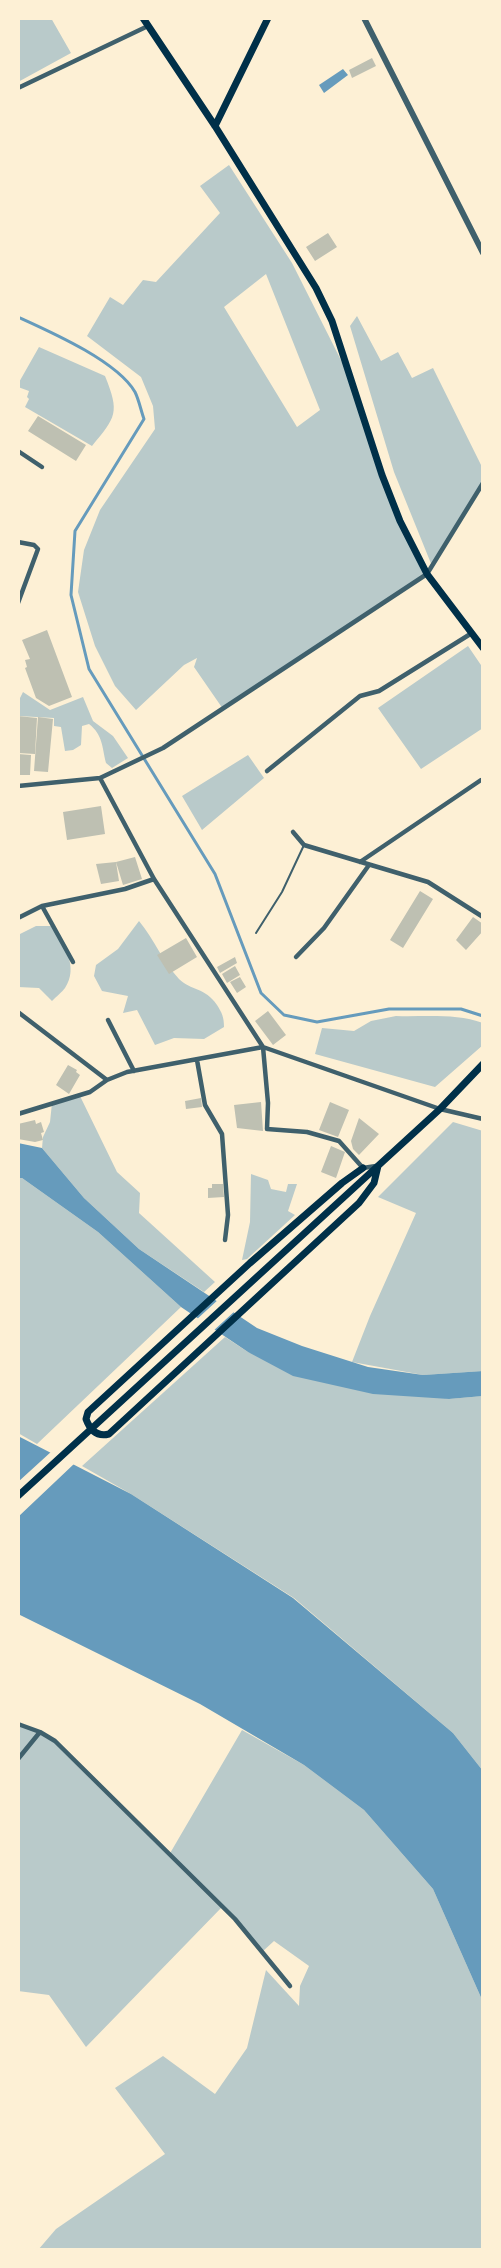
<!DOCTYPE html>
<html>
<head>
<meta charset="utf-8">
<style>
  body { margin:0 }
  #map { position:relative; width:501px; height:2268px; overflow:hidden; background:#fdf0d5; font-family:Georgia,serif }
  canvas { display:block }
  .frame { position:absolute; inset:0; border:20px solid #fdf0d5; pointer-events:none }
</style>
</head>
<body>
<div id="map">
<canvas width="501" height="2268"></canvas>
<div class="frame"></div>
</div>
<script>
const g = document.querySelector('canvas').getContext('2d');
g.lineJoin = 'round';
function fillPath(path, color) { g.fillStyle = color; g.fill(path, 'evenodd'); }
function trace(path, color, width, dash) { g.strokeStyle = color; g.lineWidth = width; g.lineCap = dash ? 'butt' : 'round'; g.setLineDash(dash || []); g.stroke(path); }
fillPath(new Path2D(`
  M18,18H51L71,53L18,82Z
  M229,165L292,263L354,386L400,521L427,574L223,709L194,667L197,658L184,665L136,710L115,686L95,646L78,592L84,550L100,510L155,429L153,406L141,377L87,336L110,297L123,305L143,280L156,282L220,213L200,186ZM266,274L320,410L297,427L224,307Z
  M357,316L381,361L398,352L412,378L433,368L483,469V483L432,566L394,472L350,326Z
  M39,347L105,376C120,413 116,417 92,446L25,407L29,399L27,397L29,391L18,387V384Z
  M468,646L483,668V728L421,769L378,708Z
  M23,692L50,710L83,697L93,721L113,736L128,758L112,768L106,763C102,747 103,735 89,724L82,726L81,745L73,750L65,751L61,727L54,726V718L18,716V702Z
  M248,755L264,778L202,830L182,796Z
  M139,921C154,939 163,962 179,979C191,991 205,987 217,1005C222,1013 224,1017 224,1027L204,1039L174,1038L155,1045L137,1010L123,1013L128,996L102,991L94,976L96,965L118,949Z
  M36,926H53C64,944 79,967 65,988C62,992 56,997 52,1001L39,988L18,987V935Z
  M396,1016C425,1017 455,1013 483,1023V1045L435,1087L315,1054L322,1028L354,1031L371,1021Z
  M80,1096L117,1172L140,1193L139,1213L215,1282L204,1292L139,1249L84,1198L42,1148L43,1137L50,1122L52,1103Z
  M453,1122L483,1131V1371L423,1375L352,1362L370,1316L416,1213L378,1197Z
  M251,1174L268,1180L271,1189L286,1192L288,1184H297L288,1211L295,1215L247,1259L242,1260L250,1222Z
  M18,1178H22L98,1232L181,1307L37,1444L18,1433Z
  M225,1337L248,1352L449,1399L483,1396V1771L453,1733L294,1598L131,1494L82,1466Z
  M18,1724L55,1741L169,1855L242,1730L304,1765L364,1810L433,1889L483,2002V2250H38L56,2229L165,2154L115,2088L163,2056L215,2094L247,2048L266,1970L299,2006L300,1986L309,1966L274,1941L262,1952L222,1907L86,2047L49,1995L18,1991Z`), '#b9caca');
fillPath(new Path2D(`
  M343,69L348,75L324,93L319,85Z
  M18,1143L42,1148L84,1198L139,1249L257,1328L302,1346L368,1367L423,1375L483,1371V1396L449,1399L373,1394L293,1376L248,1352L181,1307L98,1232L22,1178H18Z
  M18,1436L131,1494L293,1598L453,1733L483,1771V2002L433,1889L364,1810L304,1765L200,1704L18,1614Z`), '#669bbc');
fillPath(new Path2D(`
  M219,1299L236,1310L212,1332L196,1320Z
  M52,1451L75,1463L18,1517V1482Z`), '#fdf0d5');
trace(new Path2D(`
  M18,317C51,332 117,361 135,392C139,400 141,411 144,419L75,531L71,595L89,669L215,874L261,993L284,1015L317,1022L389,1009H461L483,1016`), '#669bbc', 3);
fillPath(new Path2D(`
  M372,58L376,66L352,78L349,70Z
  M328,233L337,247L315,261L306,247Z
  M38,416L86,445L76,461L28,431Z
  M47,630L72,697L49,706L36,698L25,668L27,667L25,660L30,659L22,640Z
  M18,716L37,718L35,754L18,753Z
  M38,717L53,719L48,772L34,771Z
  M18,754L31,755L30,775H18Z
  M101,806L105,834L67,840L63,812Z
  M135,857L142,879L123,885L116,862Z
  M116,862L119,881L101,884L96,864Z
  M420,891L433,899L403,948L390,940Z
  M473,917L483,924V931L466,950L456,940Z
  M186,938L197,957L169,974L157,955Z
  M235,957L237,963L220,973L217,967Z
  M235,966L240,975L227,983L222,974Z
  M240,977L246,987L237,993L230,982Z
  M268,1011L286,1035L273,1045L255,1021Z
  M68,1065L77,1070L76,1072L80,1075L69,1094L56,1085Z
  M201,1098L202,1107L186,1109L185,1101Z
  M261,1102L263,1131L237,1128L234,1105Z
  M330,1102L349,1110L338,1137L319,1130Z
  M359,1118L379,1134L359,1155L353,1149L351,1141Z
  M35,1120L36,1124L41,1122L44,1132L41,1133L43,1140L35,1142L18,1139V1124Z
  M331,1146L345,1152L336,1178L321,1172Z
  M212,1184H223L224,1197L208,1198V1188H212Z`), '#bec0b2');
trace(new Path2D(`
  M256,933L282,892L304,845`), '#3f606c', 2);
trace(new Path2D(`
  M18,88L148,26
  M18,451L42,467
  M18,542L34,545L38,549L18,603
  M267,771L360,696L379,691L472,633
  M100,778L154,879L263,1047L440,1109L483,1119
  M18,786L100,778L163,748L427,574L483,483
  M293,832L304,845L428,882L483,917
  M360,862L481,780
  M42,906L73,962
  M18,918L42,906L125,889L154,879
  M296,957L324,928L369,865
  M18,1012L107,1080L127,1072L263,1047
  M108,1020L134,1071
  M263,1047L268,1103L267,1129L307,1132L339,1141L363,1168L376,1166
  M197,1060L205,1105L222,1134L228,1215L225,1240
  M18,1114L90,1092L107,1080
  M18,1724L40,1732
  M18,1759L40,1732L55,1741L235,1919L290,1986`), '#3f606c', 4.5);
trace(new Path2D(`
  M364,18L483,253`), '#3f606c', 6);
trace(new Path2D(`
  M143,18L215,126L316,288L332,321L382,475L400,521L427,574L483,648
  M215,126L268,18
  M363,1168L342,1183L250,1263L88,1412L86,1419C90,1430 97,1437 109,1434L359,1203L374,1183L378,1166
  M18,1496L440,1109L483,1064`), '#003049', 7);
</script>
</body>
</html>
